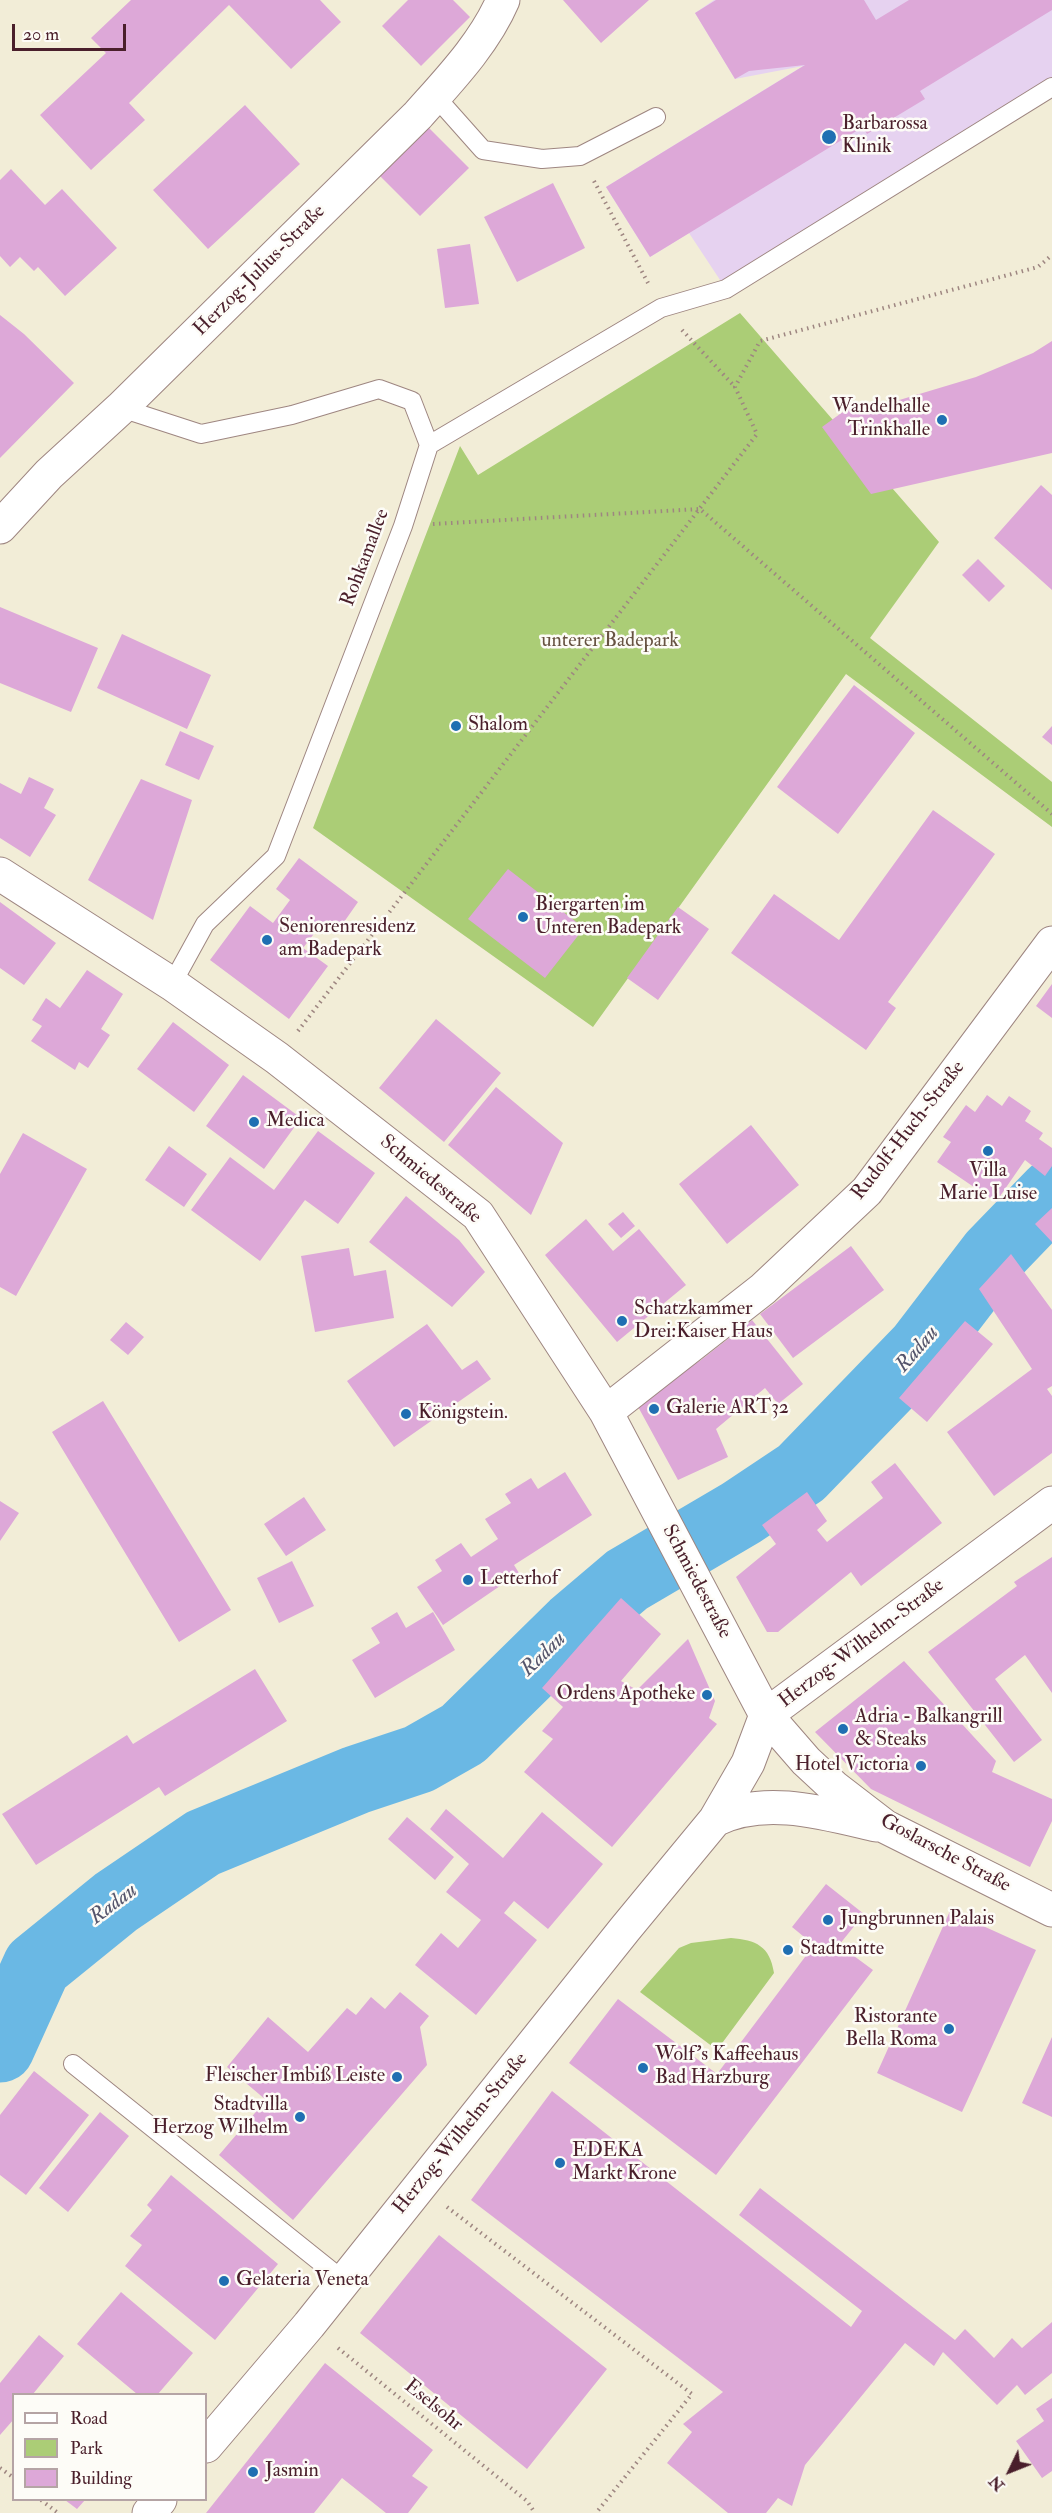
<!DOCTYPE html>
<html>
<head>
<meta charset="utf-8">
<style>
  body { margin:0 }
  #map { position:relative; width:1052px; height:2513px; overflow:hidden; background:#f2edd7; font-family:"IM FELL Double Pica",serif }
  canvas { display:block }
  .legend { position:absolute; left:12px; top:2393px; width:195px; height:108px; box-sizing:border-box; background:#fdfcf7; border:2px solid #b5a4a5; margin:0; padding:8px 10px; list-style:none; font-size:18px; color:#4a1f2b }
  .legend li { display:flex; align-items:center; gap:12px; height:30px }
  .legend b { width:30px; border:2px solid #b5a4a5 }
  .north { position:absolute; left:980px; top:2441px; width:60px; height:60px; -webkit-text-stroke:4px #fdfcf7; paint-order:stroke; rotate:227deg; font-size:16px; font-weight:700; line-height:24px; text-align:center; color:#4a1f2b }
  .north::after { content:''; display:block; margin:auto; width:21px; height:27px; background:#4a1f2b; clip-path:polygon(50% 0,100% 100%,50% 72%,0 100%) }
  .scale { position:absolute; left:12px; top:24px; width:114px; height:27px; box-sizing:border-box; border:3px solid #4a1f2b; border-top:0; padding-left:8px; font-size:18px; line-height:21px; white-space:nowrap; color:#4a1f2b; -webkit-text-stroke:4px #fdfcf7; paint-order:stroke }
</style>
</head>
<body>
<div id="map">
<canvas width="1052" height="2513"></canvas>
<ul class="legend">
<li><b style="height:8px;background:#fff"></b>Road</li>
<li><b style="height:16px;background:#abcd76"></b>Park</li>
<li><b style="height:16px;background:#dda8d8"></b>Building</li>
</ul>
<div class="north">N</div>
<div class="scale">20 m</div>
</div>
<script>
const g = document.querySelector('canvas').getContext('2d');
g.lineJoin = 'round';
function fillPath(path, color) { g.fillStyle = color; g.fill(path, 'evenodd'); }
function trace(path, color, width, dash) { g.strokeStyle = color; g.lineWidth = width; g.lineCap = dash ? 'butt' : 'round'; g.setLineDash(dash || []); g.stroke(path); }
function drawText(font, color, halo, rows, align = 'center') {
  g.font = font + ' "IM FELL Double Pica",serif'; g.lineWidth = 5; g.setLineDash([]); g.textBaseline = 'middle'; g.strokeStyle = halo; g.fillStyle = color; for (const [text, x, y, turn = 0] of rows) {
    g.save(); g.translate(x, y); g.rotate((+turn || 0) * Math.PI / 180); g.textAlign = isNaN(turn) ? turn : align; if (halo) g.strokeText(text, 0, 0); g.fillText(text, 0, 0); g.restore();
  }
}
fillPath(new Path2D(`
  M714,0H1052V87L726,289L689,233L650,257L606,187L803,66L735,79L695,13Z`), '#e6d2f0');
fillPath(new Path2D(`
  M740,313L939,542L870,638L1052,782V827L846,674L593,1027L313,828L460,446L478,475Z
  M731,1938C756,1940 770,1946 774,1973L717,2050L640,1992L679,1948L691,1943Z`), '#abcd76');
trace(new Path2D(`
  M0,2048L37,1966L116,1902L203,1843L356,1780L419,1759L463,1734L574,1625L627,1580L741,1513L801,1473L921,1349L993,1255L1052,1194`), '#6ab8e4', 69);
fillPath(new Path2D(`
  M131,0H320L341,22L291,69L229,5L129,103L145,120L91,170L40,115L106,53L91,38Z
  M408,0H453L470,17L421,66L382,26Z
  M563,0H649L601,43Z
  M716,0H864L876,20L909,0H1052V10L920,91L925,99L867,134L863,127L650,257L606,187L805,65L749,71L735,79L695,13Z
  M245,105L300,164L208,249L153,190Z
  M429,128L469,168L420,216L380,176Z
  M11,169L45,205L62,189L117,248L65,296L38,267L34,271L20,257L10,267L0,256V180Z
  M553,183L585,248L517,282L484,217Z
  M470,244L479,304L445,308L437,249Z
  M0,315L24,334L74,383L0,458Z
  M1052,341V453L871,494L822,427L851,406L856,413L976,377L1033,353Z
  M1041,485L1052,495V590L994,538Z
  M978,559L1005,586L989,602L962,575Z
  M0,607L98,648L71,712L0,683Z
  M122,634L211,675L187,729L97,688Z
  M854,685L915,733L838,834L777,787Z
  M1052,726V745L1042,737Z
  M180,731L214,746L199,780L165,765Z
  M29,777L54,789L44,808L56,815L30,857L0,838V783L21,794Z
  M141,779L192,800L153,920L88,880Z
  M933,810L995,854L888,1002L896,1008L866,1050L731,953L774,894L839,940Z
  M299,858L358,902L337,932L323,922L303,948L328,966L289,1019L210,960L250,906L273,923L290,900L276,889Z
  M508,869L584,928L545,978L468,919Z
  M0,902L56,943L24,985L0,968Z
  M678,907L709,929L658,1000L627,978Z
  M87,970L123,994L101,1029L110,1035L88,1068L79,1062L75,1070L31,1041L42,1026L32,1020L46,998L60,1008Z
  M1052,984V1018L1036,1006Z
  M436,1019L501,1073L444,1142L379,1088Z
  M173,1022L229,1065L194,1112L137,1069Z
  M243,1075L301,1118L264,1169L206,1126Z
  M496,1087L563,1143L531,1215L448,1145Z
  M987,1095L1002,1106L1009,1096L1031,1111L1025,1121L1043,1133L1039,1139L1052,1148V1166L1045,1176L1025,1160L996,1202L937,1162L951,1142L943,1137L966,1105L975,1112Z
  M751,1125L799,1185L727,1244L679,1184Z
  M318,1131L375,1173L338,1224L305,1200L260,1261L191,1210L230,1157L274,1190Z
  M23,1133L87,1169L16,1296L0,1287V1174Z
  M169,1146L207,1174L184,1207L145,1180Z
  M406,1196L459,1240L485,1272L452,1307L369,1242Z
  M1052,1208V1242L1035,1224Z
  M623,1212L635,1226L621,1238L608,1224Z
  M586,1219L613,1251L639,1229L686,1285L617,1342L545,1255Z
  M851,1246L884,1290L793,1358L760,1314Z
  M349,1248L354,1276L386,1270L394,1318L315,1332L301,1256Z
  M1011,1254L1052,1310V1386L1047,1389L1052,1396V1453L994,1496L947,1432L1032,1369L979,1289Z
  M752,1320L803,1384L778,1404L765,1388L716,1429L728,1457L678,1480L636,1403L701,1360Z
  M965,1321L993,1344L927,1422L899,1398Z
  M126,1322L144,1337L128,1355L110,1340Z
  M427,1324L462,1370L477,1360L491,1379L394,1447L347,1381Z
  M103,1401L231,1610L179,1642L52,1432Z
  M895,1463L942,1523L861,1586L851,1572L778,1632H767L736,1577L776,1544L762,1525L807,1492L827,1521L817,1530L827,1542L883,1498L871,1482Z
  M565,1472L592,1515L514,1565L519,1573L443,1625L417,1587L442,1571L435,1560L461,1543L471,1557L498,1539L485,1519L511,1503L505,1494L531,1478L538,1489Z
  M304,1497L326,1530L286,1556L264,1524Z
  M0,1501L19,1513L0,1541Z
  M1052,1557V1693L1025,1655L995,1679L1042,1740L1014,1762L928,1652L1017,1586L1014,1582Z
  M292,1561L314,1606L279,1623L257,1578Z
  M621,1598L661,1634L621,1681L637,1690L688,1639L715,1701L709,1718L717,1724L612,1847L524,1772L553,1739L542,1731L563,1707L542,1688Z
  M397,1612L406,1628L433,1612L455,1650L375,1698L352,1660L380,1643L371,1628Z
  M904,1661L996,1761L992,1772L1052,1799V1821L1030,1867L871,1789L815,1732Z
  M255,1669L287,1721L165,1796L159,1787L36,1865L2,1814L127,1735L133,1744Z
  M446,1809L503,1858L542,1812L603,1864L548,1929L514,1901L504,1913L537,1940L476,2015L415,1965L441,1933L458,1948L481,1920L446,1892L469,1864L430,1829Z
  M407,1817L454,1857L435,1880L388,1839Z
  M826,1884L864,1914L839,1945L873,1970L716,2175L569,2063L618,1999L717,2074L814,1945L792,1927Z
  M950,1911L1036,1950L962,2112L877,2073Z
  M400,1992L429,2016L420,2027L427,2065L293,2220L219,2155L266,2100L227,2067L268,2017L308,2052L347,2008L356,2015L371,1997L385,2009Z
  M1052,2037V2117L1022,2103Z
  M34,2071L89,2115L26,2195L0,2175V2115Z
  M552,2091L851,2327L862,2311L739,2215L760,2188L955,2340L965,2329L994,2358L1012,2338L1022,2348L1052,2322V2373L1025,2395L1017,2385L997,2405L943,2352L934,2366L905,2343L805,2465L792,2506L778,2498L766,2513H728L667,2463L692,2432L683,2424L723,2392L471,2200Z
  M100,2112L129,2136L68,2212L39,2188Z
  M171,2175L278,2264L215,2340L125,2266L142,2245L130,2236L152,2210L147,2205Z
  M439,2235L607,2369L527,2469L360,2333Z
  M121,2292L193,2353L158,2394H137L77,2344Z
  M39,2335L64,2356L33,2394H14V2419L0,2435V2383Z
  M325,2363L433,2450L412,2476L428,2487L408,2513H386L342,2478L314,2513H206Z
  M1052,2398V2471L1042,2478L1016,2441L1044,2421L1036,2409Z
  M65,2500H85L77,2509Z`), '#dda8d8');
const lane = new Path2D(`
  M435,96L483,150L542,159L580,156L656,117
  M121,408L201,434L292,415L379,389L412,401L429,445L403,526L276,856L205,924L172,984
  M429,445L661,308L726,289L1052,87
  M73,2064L344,2281`);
const street = new Path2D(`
  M0,527L49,474L121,408L418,115C449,80 484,44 503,0
  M0,874L172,984L277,1058L478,1215L606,1412L766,1715L806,1761L834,1787L886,1827L1052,1910
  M606,1412L763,1289L867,1191L1052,943
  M715,1820C764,1795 825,1813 876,1825
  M206,2446L309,2325L625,1929L715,1820L748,1763L766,1715L1052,1503
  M149,2513L160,2500`);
trace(lane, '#9e8681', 20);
trace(street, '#9e8681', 35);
trace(new Path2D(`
  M594,181L648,283
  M682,330L735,387
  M433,524L700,509L1052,814
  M298,1031L757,434L735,387L760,341L1038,267L1052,255
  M447,2207L692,2394L596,2513
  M338,2348L527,2501L535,2513
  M0,2468L14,2478
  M41,2500L58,2513`), '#9e8681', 4, [1.5, 4.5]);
trace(lane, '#fff', 18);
trace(street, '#fff', 33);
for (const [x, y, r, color] of [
  [829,137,8,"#1f6fb2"],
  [942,420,6,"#1f6fb2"],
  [456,726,6,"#1f6fb2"],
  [523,917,6,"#1f6fb2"],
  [267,940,6,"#1f6fb2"],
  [254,1122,6,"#1f6fb2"],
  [988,1151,6,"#1f6fb2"],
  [622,1321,6,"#1f6fb2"],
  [654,1409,6,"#1f6fb2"],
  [406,1414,6,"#1f6fb2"],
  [468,1580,6,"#1f6fb2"],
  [707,1695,6,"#1f6fb2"],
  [843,1729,6,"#1f6fb2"],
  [921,1766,6,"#1f6fb2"],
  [828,1920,6,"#1f6fb2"],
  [788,1950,6,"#1f6fb2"],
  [949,2029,6,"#1f6fb2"],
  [643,2068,6,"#1f6fb2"],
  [397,2077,6,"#1f6fb2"],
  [300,2117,6,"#1f6fb2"],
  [560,2163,6,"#1f6fb2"],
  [224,2281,6,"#1f6fb2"],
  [253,2472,6,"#1f6fb2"]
]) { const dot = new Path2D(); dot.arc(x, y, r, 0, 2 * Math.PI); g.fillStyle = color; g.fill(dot); trace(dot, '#fdfcf7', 2); }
drawText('20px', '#4a1f2b', '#fdfcf7', [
  ["Barbarossa",842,125],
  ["Klinik",842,148],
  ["Wandelhalle",930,408,"right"],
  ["Trinkhalle",930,431,"right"],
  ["Shalom",468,726],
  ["Biergarten im",535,906],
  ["Unteren Badepark",535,929],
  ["Seniorenresidenz",279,928],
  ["am Badepark",279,951],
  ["Medica",266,1122],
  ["Villa",988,1172,"center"],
  ["Marie Luise",988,1195,"center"],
  ["Schatzkammer",634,1310],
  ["Drei:Kaiser Haus",634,1333],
  ["Galerie ART32",666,1409],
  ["Königstein.",418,1414],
  ["Letterhof",480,1580],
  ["Ordens Apotheke",695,1695,"right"],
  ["Adria - Balkangrill",855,1718],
  ["& Steaks",855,1741],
  ["Hotel Victoria",909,1766,"right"],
  ["Jungbrunnen Palais",840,1920],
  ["Stadtmitte",800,1950],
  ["Ristorante",937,2018,"right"],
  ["Bella Roma",937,2041,"right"],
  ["Wolf's Kaffeehaus",655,2056],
  ["Bad Harzburg",655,2079],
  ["Fleischer Imbiß Leiste",385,2077,"right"],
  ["Stadtvilla",288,2106,"right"],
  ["Herzog Wilhelm",288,2129,"right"],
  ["EDEKA",572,2152],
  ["Markt Krone",572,2175],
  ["Gelateria Veneta",236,2281],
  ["Jasmin",265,2472]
], 'left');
drawText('20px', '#4a1f2b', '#fdfcf7', [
  ["Herzog-Julius-Straße",260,271,-45],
  ["Rohkamallee",366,558,-69],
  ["Rudolf-Huch-Straße",909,1131,-52],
  ["Schmiedestraße",430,1180,40],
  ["Schmiedestraße",696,1582,62],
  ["Herzog-Wilhelm-Straße",862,1644,-37],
  ["Goslarsche Straße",945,1854,28],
  ["Herzog-Wilhelm-Straße",461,2134,-51],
  ["Eselsohr",433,2406,39]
]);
drawText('20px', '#675342', '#fdfcf7', [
  ["unterer Badepark",610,642]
]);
drawText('italic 21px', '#55556c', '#fdfcf7', [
  ["Radau",918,1350,-49],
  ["Radau",544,1655,-44],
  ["Radau",114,1905,-37]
]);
</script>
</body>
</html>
